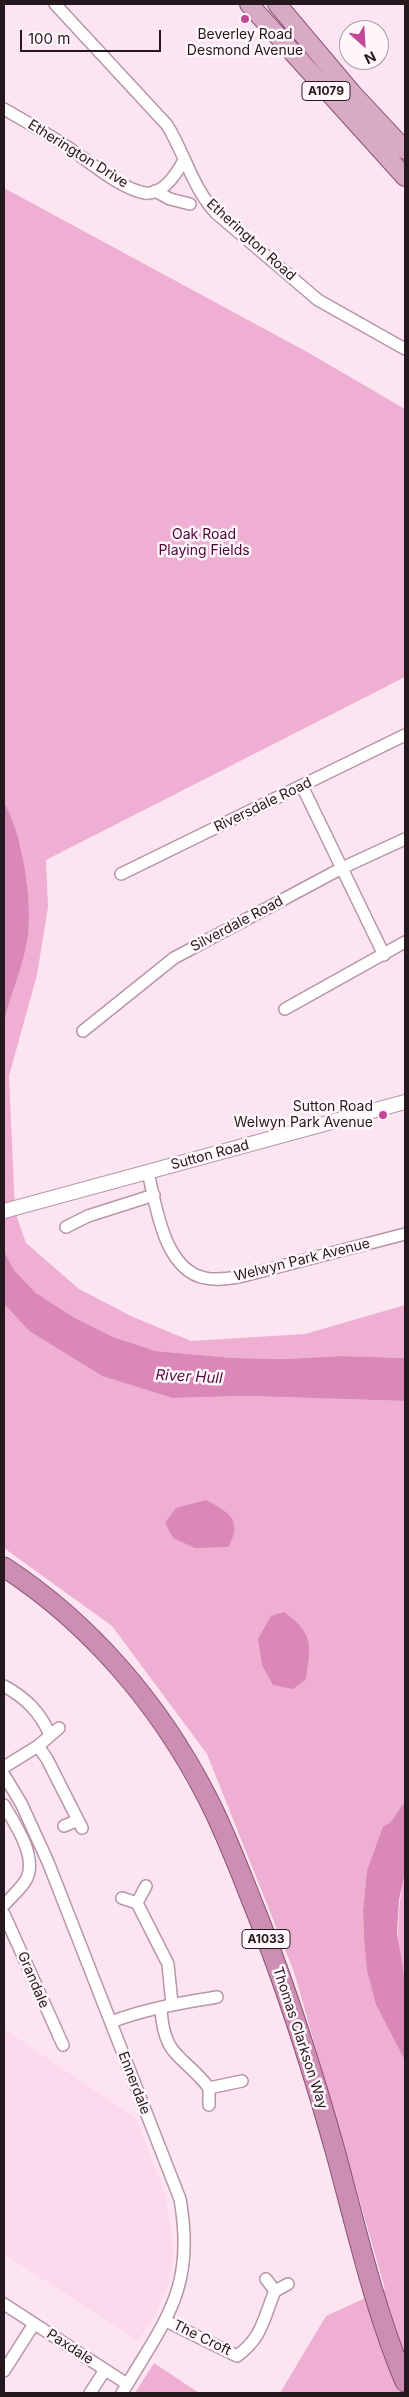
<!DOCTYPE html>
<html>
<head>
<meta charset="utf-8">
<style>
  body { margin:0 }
  #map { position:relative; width:409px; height:2397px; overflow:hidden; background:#fce5f1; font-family:Inter,sans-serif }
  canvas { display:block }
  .frame { position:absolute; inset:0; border:5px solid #25181f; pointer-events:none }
  .north { position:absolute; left:339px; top:20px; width:50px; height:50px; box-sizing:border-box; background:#fff7fb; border:1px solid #a89ea3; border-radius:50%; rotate:154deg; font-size:14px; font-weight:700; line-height:20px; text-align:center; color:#25181f }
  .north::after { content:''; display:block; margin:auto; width:18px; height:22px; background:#c44797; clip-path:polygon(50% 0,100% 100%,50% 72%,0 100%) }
  .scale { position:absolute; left:20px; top:30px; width:141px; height:22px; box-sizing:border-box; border:2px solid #25181f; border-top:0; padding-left:6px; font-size:15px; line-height:18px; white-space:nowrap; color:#25181f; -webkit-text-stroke:4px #fff7fb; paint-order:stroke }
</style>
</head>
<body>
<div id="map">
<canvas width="409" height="2397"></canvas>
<div class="frame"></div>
<div class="north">N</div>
<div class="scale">100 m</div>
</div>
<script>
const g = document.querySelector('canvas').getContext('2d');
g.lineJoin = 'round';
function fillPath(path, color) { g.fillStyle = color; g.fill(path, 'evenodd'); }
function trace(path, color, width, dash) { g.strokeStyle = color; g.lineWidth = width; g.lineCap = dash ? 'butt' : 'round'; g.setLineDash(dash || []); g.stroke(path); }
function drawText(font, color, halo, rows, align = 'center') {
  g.font = font + ' Inter,sans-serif'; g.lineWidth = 5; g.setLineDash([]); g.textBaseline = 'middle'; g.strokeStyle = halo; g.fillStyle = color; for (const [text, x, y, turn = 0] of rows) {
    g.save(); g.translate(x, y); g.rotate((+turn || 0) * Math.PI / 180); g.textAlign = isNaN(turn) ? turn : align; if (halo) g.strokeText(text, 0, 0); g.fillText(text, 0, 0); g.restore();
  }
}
fillPath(new Path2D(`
  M4,2029L136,2118L166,2196L174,2254L168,2287L155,2315L138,2341L4,2254Z`), '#fdd9ed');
fillPath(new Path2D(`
  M4,188L309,353L405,409V677L46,860L48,907L37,975L9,1076L15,1212L26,1243L79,1289L133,1317L191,1341L305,1334L405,1305V1358L342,1356L283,1359L233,1358L156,1351L113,1337L75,1318L36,1293L14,1270L4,1251V1021L27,883L21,847L4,803Z
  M4,1304L29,1331L102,1376L172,1398L247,1396L405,1401V1801L390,1823L383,1826L367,1870L363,1910L364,1938L376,2005L405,2061V2393H280L326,2316L385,2289L294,1972L207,1754L112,1626L4,1548Z
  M405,1873V1981C395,1945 397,1909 405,1873Z
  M154,2363L199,2393H135Z`), '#eeafd2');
fillPath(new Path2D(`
  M4,803C23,835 32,898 28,935C24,965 11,992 4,1021Z
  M4,1251L14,1270L36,1293L75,1318L113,1337L156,1351L233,1358L283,1359L342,1356L405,1358V1401L247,1396L172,1398L102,1376L29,1331L4,1304Z
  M206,1500C228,1512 244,1520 228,1547L195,1548L173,1538L165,1523L176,1508Z
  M284,1612C314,1634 311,1644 306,1679L293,1689L273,1685L262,1665L258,1639L271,1616Z
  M405,1801V1873L399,1900L397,1933L405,1981V2061L376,2005L367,1970L364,1938L363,1910L367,1870L383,1826L390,1823Z`), '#da88b7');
const minor = new Path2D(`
  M55,4L167,125C185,154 192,187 216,213L318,300L405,349
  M4,109C25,121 46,133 66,146C88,160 120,189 145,193C163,195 177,173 184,160
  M155,191L170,199L190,204
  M302,786L384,955
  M121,874L405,735
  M285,1009L405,942
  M83,1031L174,958L342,868L405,839
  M148,1172C156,1206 164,1270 205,1278C218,1281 231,1278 243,1276L405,1234
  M66,1227L88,1216L154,1195
  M4,1686C26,1698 40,1712 50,1735
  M38,1746L47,1759L82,1828
  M4,1767L38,1746L59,1728
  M4,1775L21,1803L48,1862L180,2199C196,2289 165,2320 122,2393
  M4,1805C15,1824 37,1856 27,1878C22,1888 11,1897 4,1905
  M64,1826L78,1820
  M122,1898L137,1903L146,1886
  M137,1903L168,1964L172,2004
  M4,1914L63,2045
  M161,2009C164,2059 183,2054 209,2088L242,2081
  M111,2022C145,2009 180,2003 217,1997
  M209,2105V2088
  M266,2279L275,2291L288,2284
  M4,2304L127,2384
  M166,2321L237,2356C263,2337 263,2319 275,2291
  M4,2371L34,2324
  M90,2393L105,2370`);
const tertiary = new Path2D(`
  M4,1211L405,1102`);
const primary = new Path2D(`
  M249,4L405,177
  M277,4L352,93L405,150`);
const trunk = new Path2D(`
  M4,1567C90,1623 159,1704 206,1795C227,1835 242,1877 259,1919C289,1996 314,2075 336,2154C357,2231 374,2308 405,2382`);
trace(minor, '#b895a8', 14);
trace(tertiary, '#b895a8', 16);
trace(primary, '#8a5273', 20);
trace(trunk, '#8a5273', 21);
trace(minor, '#fff', 11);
trace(tertiary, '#fff', 14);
trace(primary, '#d9aac6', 18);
trace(trunk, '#cc8eb3', 19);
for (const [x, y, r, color] of [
  [245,19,5,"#c44797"],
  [383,1115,5,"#c44797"]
]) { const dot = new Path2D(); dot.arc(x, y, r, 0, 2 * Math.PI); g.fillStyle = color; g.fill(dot); trace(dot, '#fff7fb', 2); }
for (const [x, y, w] of [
  [326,91,48],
  [266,1939,48]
]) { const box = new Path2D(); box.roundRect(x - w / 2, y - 9.5, w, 19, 4); g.fillStyle = '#fff7fb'; g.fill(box); trace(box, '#25181f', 1); }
drawText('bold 12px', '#25181f', null, [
  ["A1079",326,91],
  ["A1033",266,1939]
]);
drawText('14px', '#25181f', '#fff7fb', [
  ["Beverley Road",245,35],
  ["Desmond Avenue",245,51],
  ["Sutton Road",373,1107,"right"],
  ["Welwyn Park Avenue",373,1123,"right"]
]);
drawText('14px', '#25181f', '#fff7fb', [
  ["Etherington Drive",78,154,32],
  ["Etherington Road",251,240,42],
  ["Riversdale Road",263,805,-26],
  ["Silverdale Road",237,924,-28],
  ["Sutton Road",210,1155,-15],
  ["Welwyn Park Avenue",302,1260,-14],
  ["Grandale",33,1980,67],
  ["Thomas Clarkson Way",300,2038,72],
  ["Ennerdale",134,2083,69],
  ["The Croft",202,2338,26],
  ["Paxdale",70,2347,33]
]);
drawText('14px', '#4e0337', '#fff7fb', [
  ["Oak Road",204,535],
  ["Playing Fields",204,551]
]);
drawText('italic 15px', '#540a3c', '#fff7fb', [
  ["River Hull",189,1377,3]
]);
</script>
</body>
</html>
